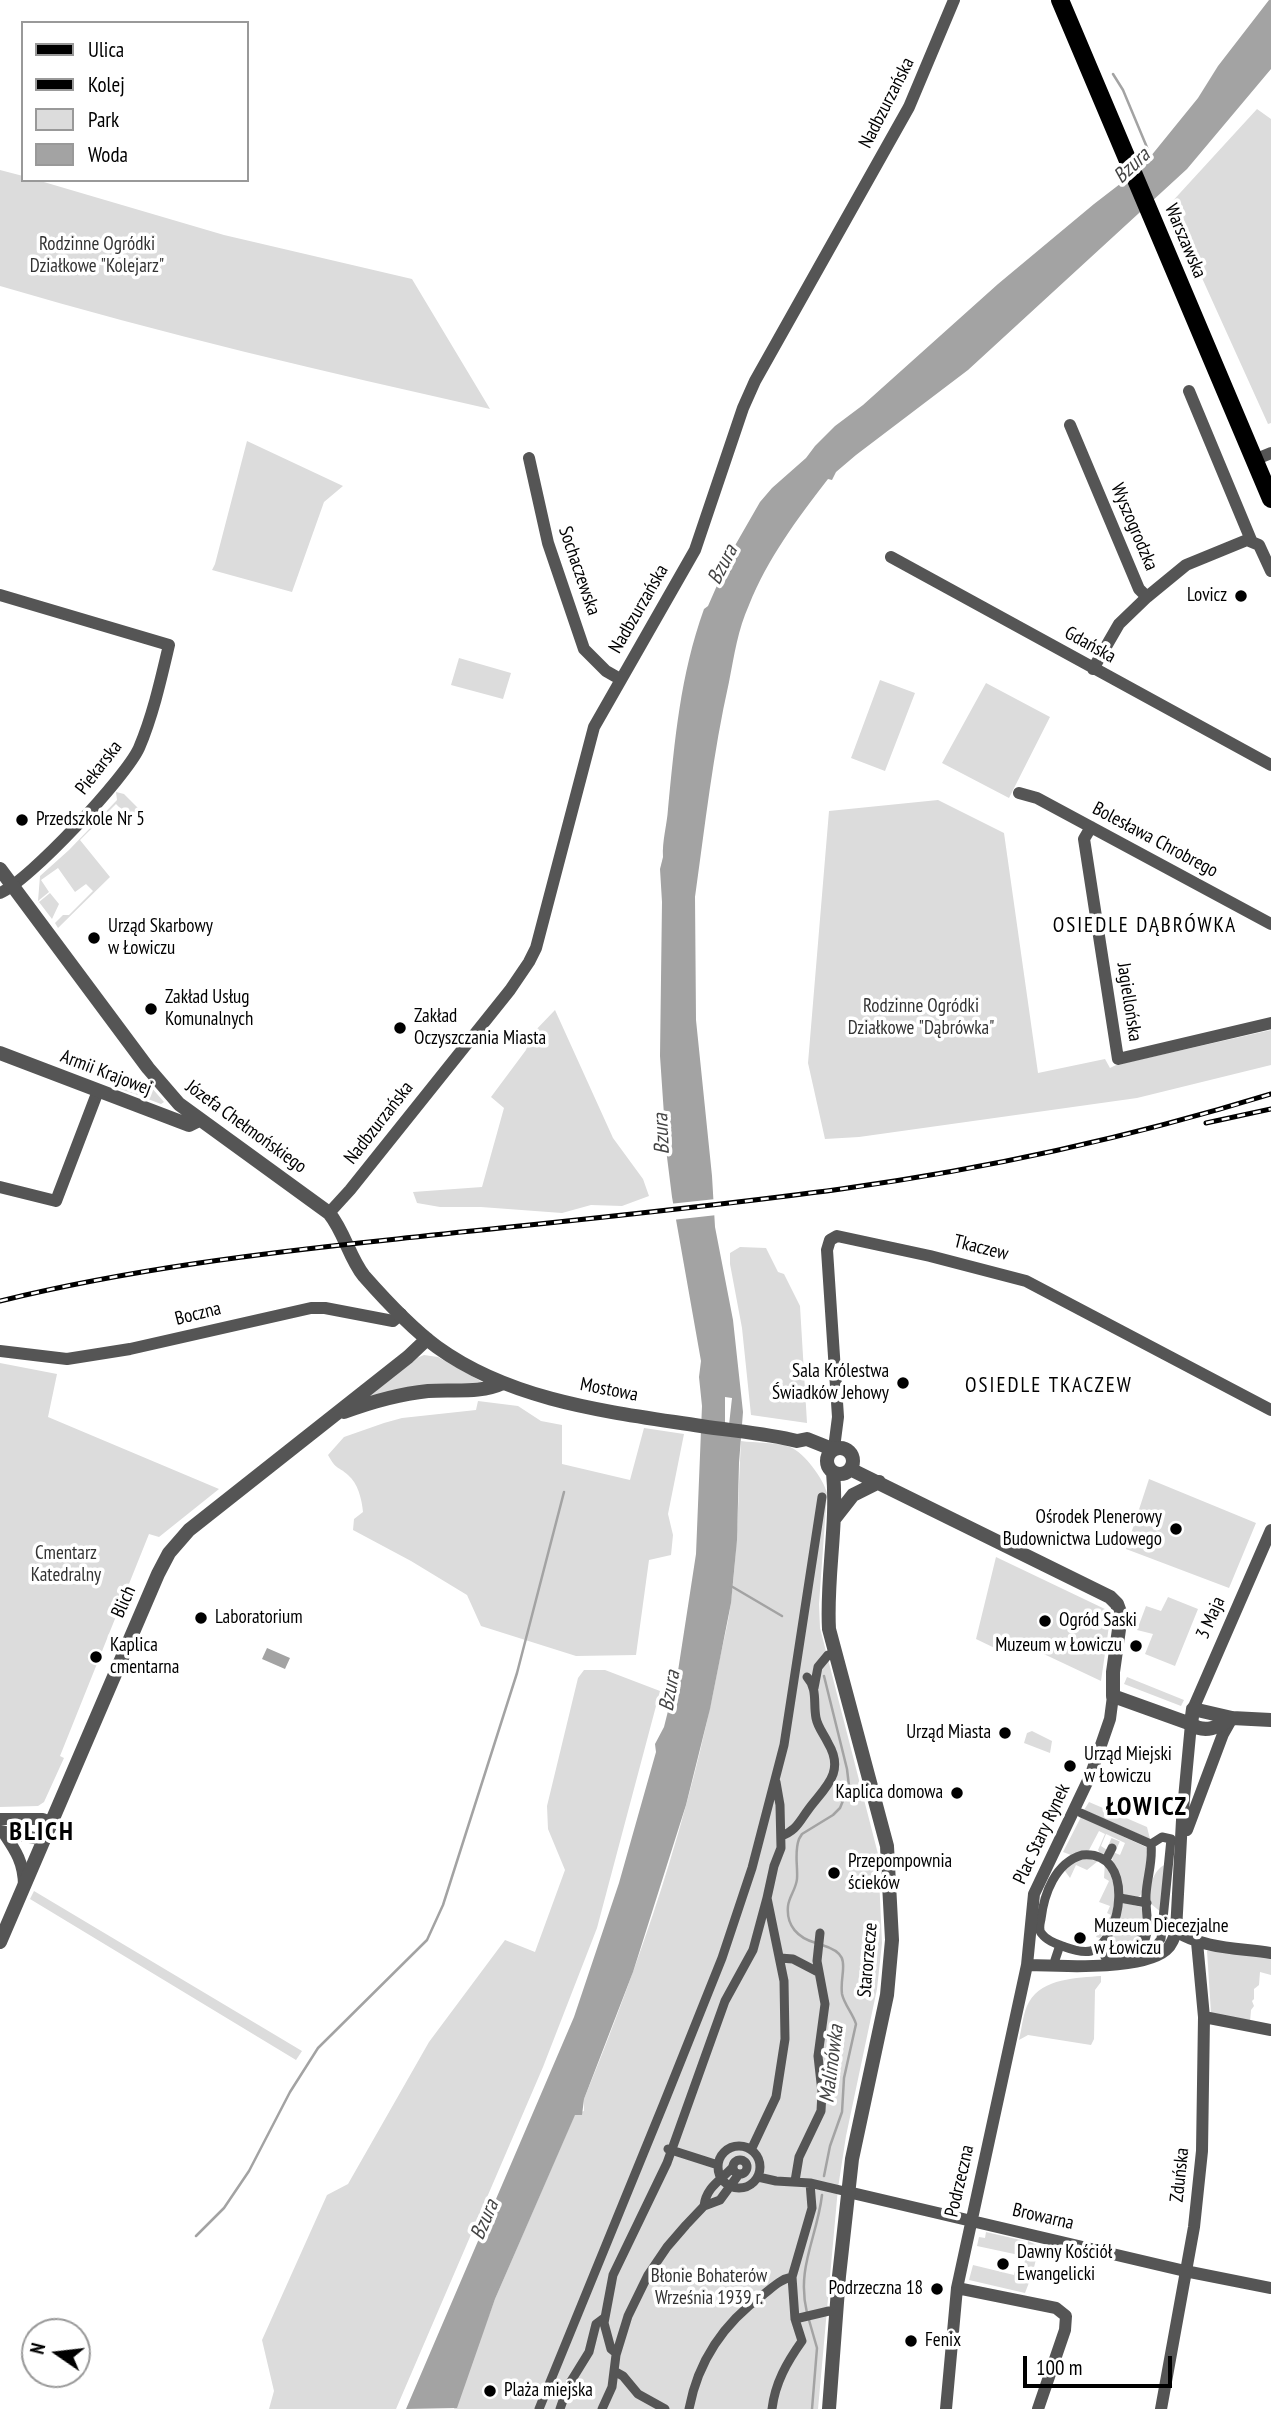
<!DOCTYPE html>
<html>
<head>
<meta charset="utf-8">
<style>
  body { margin:0 }
  #map { position:relative; width:1271px; height:2409px; overflow:hidden; background:#fff; font-family:"PT Sans Narrow",sans-serif }
  canvas { display:block }
  .legend { position:absolute; left:21px; top:21px; width:228px; height:161px; box-sizing:border-box; background:#fff; border:2px solid #999; margin:0; padding:9px 12px; list-style:none; font-size:21px; color:#000 }
  .legend li { display:flex; align-items:center; gap:14px; height:35px }
  .legend b { width:35px; border:2px solid #999 }
  .north { position:absolute; left:21px; top:2318px; width:70px; height:70px; box-sizing:border-box; background:#fff; border:2px solid #999; border-radius:50%; rotate:284deg; font-size:19px; font-weight:700; line-height:28px; text-align:center; color:#000 }
  .north::after { content:''; display:block; margin:auto; width:24px; height:32px; background:#000; clip-path:polygon(50% 0,100% 100%,50% 72%,0 100%) }
  .scale { position:absolute; left:1023px; top:2356px; width:149px; height:32px; box-sizing:border-box; border:4px solid #000; border-top:0; padding-left:9px; font-size:21px; line-height:24px; white-space:nowrap; color:#000; -webkit-text-stroke:5px #fff; paint-order:stroke }
</style>
</head>
<body>
<div id="map">
<canvas width="1271" height="2409"></canvas>
<ul class="legend">
<li><b style="height:9px;background:#000"></b>Ulica</li>
<li><b style="height:9px;background:#000"></b>Kolej</li>
<li><b style="height:19px;background:#dcdcdc"></b>Park</li>
<li><b style="height:19px;background:#a3a3a3"></b>Woda</li>
</ul>
<div class="north">N</div>
<div class="scale">100 m</div>
</div>
<script>
const g = document.querySelector('canvas').getContext('2d');
g.lineJoin = 'round';
function fillPath(path, color) { g.fillStyle = color; g.fill(path, 'evenodd'); }
function trace(path, color, width, dash) { g.strokeStyle = color; g.lineWidth = width; g.lineCap = dash ? 'butt' : 'round'; g.setLineDash(dash || []); g.stroke(path); }
function drawText(font, color, halo, rows, align = 'center') {
  g.font = font + ' "PT Sans Narrow",sans-serif'; g.lineWidth = 7; g.setLineDash([]); g.textBaseline = 'middle'; g.strokeStyle = halo; g.fillStyle = color; for (const [text, x, y, turn = 0] of rows) {
    g.save(); g.translate(x, y); g.rotate((+turn || 0) * Math.PI / 180); g.textAlign = isNaN(turn) ? turn : align; if (halo) g.strokeText(text, 0, 0); g.fillText(text, 0, 0); g.restore();
  }
}
fillPath(new Path2D(`
  M1257,109L1271,119V423L1268,424L1169,205Z
  M0,170L23,176V180H37L224,235L412,279L490,409C326,372 162,334 0,286Z
  M247,441L343,486L324,502L292,592L212,570L215,564Z
  M459,658L511,673L503,699L451,685Z
  M880,680L915,693L885,771L851,758Z
  M986,683L1050,717L1009,798L942,763Z
  M116,792L124,794L139,809L130,818L116,804L80,840L110,877L58,928L55,923L63,915H69L93,891L86,884L75,892L58,868L41,880L49,892L38,901L40,876L69,850L117,800Z
  M938,800L1004,833L1038,1073L1105,1059L1110,1068L1116,1065L1271,1030V1065L1137,1098L859,1137L825,1139L808,1063L829,811Z
  M50,893L59,904L52,919L39,902Z
  M555,1010L613,1138L643,1179L649,1196L622,1206L591,1205L562,1213L481,1207H440L417,1203L413,1192L482,1187L504,1108L491,1097L526,1050L531,1035Z
  M139,1078L142,1082L138,1095L114,1087Z
  M144,1084L148,1089L151,1087L164,1102L161,1104L140,1096Z
  M740,1247L766,1248L778,1272L784,1274L800,1306L807,1423L751,1415L742,1328L730,1264V1253Z
  M424,1355L438,1357L486,1384L367,1397L417,1358Z
  M0,1363L57,1374L48,1417L219,1489L159,1537L149,1534L60,1756L64,1758L44,1802L38,1806L0,1807Z
  M478,1401L518,1406L541,1421L562,1425V1464L630,1480L644,1428L684,1434L668,1514L673,1535L671,1555L649,1560L636,1655L576,1656L481,1626L467,1595L411,1561L353,1530L354,1519L363,1512C362,1500 358,1483 348,1475C337,1465 337,1471 328,1455L344,1437L384,1423L402,1418L476,1410Z
  M741,1441C756,1443 776,1442 790,1447C804,1452 824,1480 827,1493L819,1604L820,1628L878,1854L882,1943L877,1989L846,2136L838,2188L818,2409H454L495,2299L575,2114L584,2111V2099C641,1960 690,1816 718,1668C722,1645 729,1623 731,1600C738,1547 738,1494 741,1441Z
  M1149,1479L1256,1523L1229,1588L1126,1549Z
  M996,1557L1107,1610L1110,1619L1101,1681L1012,1639L1005,1653L976,1639Z
  M1168,1597L1198,1609L1175,1666L1145,1654L1153,1634L1137,1630L1146,1606L1161,1611Z
  M605,1670L660,1691L597,1928L543,2067L396,2409H269L274,2391L262,2340L327,2195L348,2184L429,2042L505,1940L535,1952L565,1870L548,1829L547,1806L578,1678L584,1670Z
  M1127,1677L1184,1700L1181,1706L1124,1684Z
  M1032,1731L1052,1741L1050,1753L1024,1743L1027,1733Z
  M1089,1802L1147,1827L1150,1839L1084,1810Z
  M1081,1817L1148,1848C1143,1865 1150,1879 1140,1896L1136,1898L1123,1894L1112,1863L1113,1852L1120,1855L1125,1843L1106,1834L1101,1846L1107,1850L1105,1854L1100,1853L1098,1850L1105,1834L1099,1831L1088,1852L1071,1855L1063,1852Z
  M1080,1858L1098,1861L1087,1870L1076,1865L1070,1878L1065,1871L1066,1867Z
  M1105,1862L1117,1891L1110,1924L1100,1938L1096,1937L1104,1921L1107,1922L1111,1915L1107,1913L1110,1906L1099,1902L1109,1881L1104,1878Z
  M1166,1864L1162,1913L1150,1903C1150,1888 1151,1871 1166,1864Z
  M34,1891L302,2051L296,2060L30,1899Z
  M1122,1902L1141,1907C1149,1921 1142,1937 1135,1950L1104,1955L1101,1948Z
  M1219,1950L1271,1958V1975L1260,1972L1259,1985L1254,1989V1999L1252,2001L1254,2006L1251,2010L1250,2023L1211,2013L1207,1951Z
  M1101,1976V1982L1095,1990L1094,2039L1091,2045L1028,2035L1019,2040C1022,2028 1023,2012 1029,2002C1043,1978 1077,1978 1101,1976Z
  M986,2232L1025,2241L1019,2255L977,2246L979,2237L985,2238Z
  M1028,2241L1039,2246L1033,2272L1025,2293L969,2280L973,2265L1014,2275L1015,2271L1023,2272Z`), '#dcdcdc');
fillPath(new Path2D(`
  M1269,0H1271V69L1187,169L968,370L856,455L836,472L832,480L828,479C797,519 768,558 749,605C738,629 734,656 729,682C713,753 705,826 695,897L696,1020L712,1176L715,1227L733,1320L743,1412L739,1463L737,1540L731,1603L710,1709L686,1805L633,1972L584,2099L582,2115H575L495,2299L457,2408L406,2409L574,2017L619,1883L656,1752L655,1744L664,1727L678,1671L696,1554L702,1406L699,1377L701,1361L672,1197L664,1133L667,1123L664,1115L660,1056L662,902L660,869L663,857C662,841 667,825 668,809C675,739 680,676 704,609L708,606L733,549L760,502L772,488L806,458L815,446L835,426L863,405L998,284L1094,204L1142,167L1198,98L1218,66ZM725,1397L732,1398L728,1434L725,1423Z
  M267,1648L290,1658L285,1669L262,1659Z`), '#a3a3a3');
fillPath(new Path2D(`
  M716,1199L717,1215L672,1220L669,1204Z`), '#fff');
trace(new Path2D(`
  M1113,74L1123,90L1151,157
  M731,1586L782,1616
  M816,1943C798,1938 786,1926 788,1906C789,1897 796,1889 797,1879C798,1866 794,1852 799,1839L802,1834L833,1815L840,1808L849,1786L847,1769L824,1676
  M822,1945C855,1955 839,1970 842,1994C844,2004 853,2014 856,2024L844,2078L842,2112L830,2146L824,2176
  M196,2236L224,2208L249,2171L290,2092L318,2048L427,1940L443,1905L517,1673L564,1492
  M807,2313C796,2268 817,2238 822,2195
  M809,2320L817,2348L812,2409`), '#a3a3a3', 2.5);
trace(new Path2D(`
  M1112,1848L1116,1839`), '#d9d9d9', 9, [9, 4.5]);
trace(new Path2D(`
  M814,1688L818,1667L828,1655
  M1081,1813L1151,1844C1153,1862 1147,1877 1146,1895C1145,1919 1154,1931 1137,1954L1105,1957
  M781,1836C796,1831 799,1822 808,1810C824,1788 846,1773 828,1743C824,1734 818,1728 816,1718C813,1703 818,1689 807,1677
  M1082,1855C1137,1850 1122,1941 1091,1951C1082,1953 1073,1950 1065,1947C1057,1944 1047,1941 1042,1934C1038,1930 1040,1924 1041,1919C1044,1894 1055,1863 1082,1855Z
  M1106,1860L1112,1848
  M1120,1898L1147,1903
  M1131,1928L1146,1935
  M1137,1954L1152,1950L1161,1939L1171,1839L1162,1837L1151,1844
  M780,1958L793,1959L818,1972
  M1055,1960L1060,1945
  M718 2167a21 21 0 1 1 42 0a21 21 0 1 1-42 0Z
  M668,2149L718,2165
  M751,2150L776,2097L785,2039L784,1981L767,1898L774,1866L781,1848L780,1805L776,1782
  M733 2167a7 7 0 1 1 14 0a7 7 0 1 1-14 0Z
  M758,2177L776,2181L810,2183L848,2192
  M795,2181L799,2157L821,2111L822,2092L818,2056L825,2004L817,1961L820,1933
  M704,2206C706,2187 721,2180 733,2167
  M795,2319L792,2277L812,2208L810,2183
  M616,2353L611,2349L604,2323L613,2275L667,2163L725,2001L753,1950L767,1898
  M614,2371L623,2376L638,2394L665,2409
  M539,2409L664,2103L722,1958L752,1868L784,1745L822,1497
  M560,2409L568,2386L589,2352L596,2324L604,2318
  M602,2409L612,2387L616,2355L628,2316L648,2275L667,2247L686,2225L704,2206L720,2200L739,2174
  M689,2409C698,2361 725,2322 764,2294C773,2287 781,2279 792,2277
  M772,2409C775,2383 787,2362 802,2341L795,2319L829,2311`), '#555', 9);
trace(new Path2D(`
  M1189,391L1251,540
  M1070,425L1139,589L1147,597L1119,624L1093,669
  M529,458L548,543L584,649L606,671L620,679
  M1254,460L1271,453
  M891,557L1271,765
  M0,595L169,645C161,679 153,715 139,748C126,777 29,881 0,893
  M1147,597L1186,565L1247,540L1259,545L1271,571
  M1019,793L1037,798L1271,924
  M1091,827L1084,839L1118,1059L1271,1023
  M0,1187L56,1201L98,1091
  M329,1213L350,1190L510,990L529,962L536,948L594,727L695,550L743,408L755,381L909,107L954,0
  M0,1351L67,1359L130,1349L311,1308H325L393,1321L401,1314
  M834,1448L838,1417L827,1250L830,1240L837,1236L930,1256L1026,1281L1271,1410
  M1193,1709L1271,1530
  M0,1819H43L51,1822
  M1187,1830L1223,1734L1232,1718
  M0,1831L44,1840
  M3,1832C16,1851 24,1863 24,1886
  M1176,1931C1203,1949 1240,1948 1271,1953
  M1027,1965C1060,1966 1141,1971 1166,1950C1172,1945 1174,1938 1176,1931L1182,1820L1191,1724
  M1204,2017L1271,2030
  M848,2192L1185,2271L1271,2288
  M957,2288L1056,2308L1066,2316L1065,2330L1038,2409
  M946,2409L957,2288L1027,1965L1034,1894L1091,1774L1110,1719L1113,1696
  M1161,2409L1194,2227L1202,2151L1204,2017L1197,1942`), '#555', 12);
trace(new Path2D(`
  M0,869L148,1068L179,1104L329,1213C345,1233 349,1257 364,1276C386,1301 410,1327 437,1347C513,1402 611,1412 701,1426C733,1431 766,1433 797,1441L807,1439L832,1449
  M0,1053L189,1125L199,1120
  M344,1412C371,1402 399,1394 428,1391C453,1389 480,1394 503,1383
  M827 1461a13 13 0 1 1 26 0a13 13 0 1 1-26 0Z
  M850,1469L1110,1597L1117,1604L1121,1615L1113,1672V1696L1191,1724C1205,1734 1219,1727 1232,1718
  M835,1518L853,1495L879,1482
  M1191,1724L1193,1709L1232,1718L1271,1720
  M0,1942L158,1574L169,1553L189,1530L408,1357L427,1339
  M829,2409L839,2276L852,2159L887,1995L892,1940L887,1846L829,1629C826,1577 838,1525 833,1472`), '#555', 14);
trace(new Path2D(`
  M1060,0L1271,499`), '#000', 18);
const rail = new Path2D(`
  M1206,1123L1271,1109
  M0,1301C131,1269 263,1253 397,1239C545,1223 694,1209 841,1189C987,1169 1131,1137 1271,1094`);
trace(rail, '#000', 5);
trace(rail, '#fff', 2.5, [8]);
for (const [x, y, r, color] of [
  [1241,596,7,"#000"],
  [22,820,7,"#000"],
  [94,938,7,"#000"],
  [151,1009,7,"#000"],
  [400,1028,7,"#000"],
  [903,1383,7,"#000"],
  [1176,1529,7,"#000"],
  [201,1618,7,"#000"],
  [1045,1621,7,"#000"],
  [1136,1646,7,"#000"],
  [96,1657,7,"#000"],
  [1005,1733,7,"#000"],
  [1070,1766,7,"#000"],
  [957,1793,7,"#000"],
  [834,1873,7,"#000"],
  [1080,1938,7,"#000"],
  [1003,2264,7,"#000"],
  [937,2289,7,"#000"],
  [911,2341,7,"#000"],
  [490,2391,7,"#000"]
]) { const dot = new Path2D(); dot.arc(x, y, r, 0, 2 * Math.PI); g.fillStyle = color; g.fill(dot); trace(dot, '#fff', 2.5); }
drawText('19px', '#000', '#fff', [
  ["Nadbzurzańska",887,103,-63],
  ["Warszawska",1185,241,67],
  ["Wyszogrodzka",1134,527,67],
  ["Sochaczewska",579,571,71],
  ["Nadbzurzańska",639,609,-60],
  ["Gdańska",1090,645,29],
  ["Piekarska",99,768,-52],
  ["Bolesława Chrobrego",1155,840,28],
  ["Jagiellońska",1129,1002,81],
  ["Armii Krajowej",106,1073,21],
  ["Nadbzurzańska",379,1123,-52],
  ["Józefa Chełmońskiego",246,1127,36],
  ["Tkaczew",981,1248,14],
  ["Boczna",198,1314,-14],
  ["Mostowa",609,1390,11],
  ["Blich",124,1602,-66],
  ["3 Maja",1211,1618,-66],
  ["Plac Stary Rynek",1042,1834,-65],
  ["Starorzecze",868,1960,-85],
  ["Zduńska",1180,2175,-84],
  ["Podrzeczna",960,2181,-77],
  ["Browarna",1043,2217,13]
]);
drawText('19px', '#333', '#fff', [
  ["Rodzinne Ogródki",97,245],
  ["Działkowe \"Kolejarz\"",97,267],
  ["Rodzinne Ogródki",921,1007],
  ["Działkowe \"Dąbrówka\"",921,1029],
  ["Cmentarz",66,1554],
  ["Katedralny",66,1576],
  ["Błonie Bohaterów",709,2277],
  ["Września 1939 r.",709,2299]
]);
drawText('19px', '#000', '#fff', [
  ["Lovicz",1227,596,"right"],
  ["Przedszkole Nr 5",36,820],
  ["Urząd Skarbowy",108,927],
  ["w Łowiczu",108,949],
  ["Zakład Usług",165,998],
  ["Komunalnych",165,1020],
  ["Zakład",414,1017],
  ["Oczyszczania Miasta",414,1039],
  ["Sala Królestwa",889,1372,"right"],
  ["Świadków Jehowy",889,1394,"right"],
  ["Ośrodek Plenerowy",1162,1518,"right"],
  ["Budownictwa Ludowego",1162,1540,"right"],
  ["Laboratorium",215,1618],
  ["Ogród Saski",1059,1621],
  ["Kaplica",110,1646],
  ["cmentarna",110,1668],
  ["Muzeum w Łowiczu",1122,1646,"right"],
  ["Urząd Miasta",991,1733,"right"],
  ["Urząd Miejski",1084,1755],
  ["w Łowiczu",1084,1777],
  ["Kaplica domowa",943,1793,"right"],
  ["Przepompownia",848,1862],
  ["ścieków",848,1884],
  ["Muzeum Diecezjalne",1094,1927],
  ["w Łowiczu",1094,1949],
  ["Dawny Kościół",1017,2253],
  ["Ewangelicki",1017,2275],
  ["Podrzeczna 18",923,2289,"right"],
  ["Fenix",925,2341],
  ["Plaża miejska",504,2391]
], 'left');
drawText('italic 21px', '#444', '#fff', [
  ["Bzura",1132,166,-43],
  ["Bzura",723,565,-63],
  ["Bzura",662,1134,-92],
  ["Bzura",670,1691,-80],
  ["Malinówka",832,2064,-83],
  ["Bzura",485,2220,-67]
]);
g.letterSpacing = '2px';
drawText('21px', '#000', '#fff', [
  ["OSIEDLE DĄBRÓWKA",1145,926],
  ["OSIEDLE TKACZEW",1049,1386]
]);
g.letterSpacing = '0px';
g.letterSpacing = '2px';
drawText('bold 26px', '#000', '#fff', [
  ["ŁOWICZ",1147,1808],
  ["BLICH",42,1833]
]);
g.letterSpacing = '0px';
</script>
</body>
</html>
